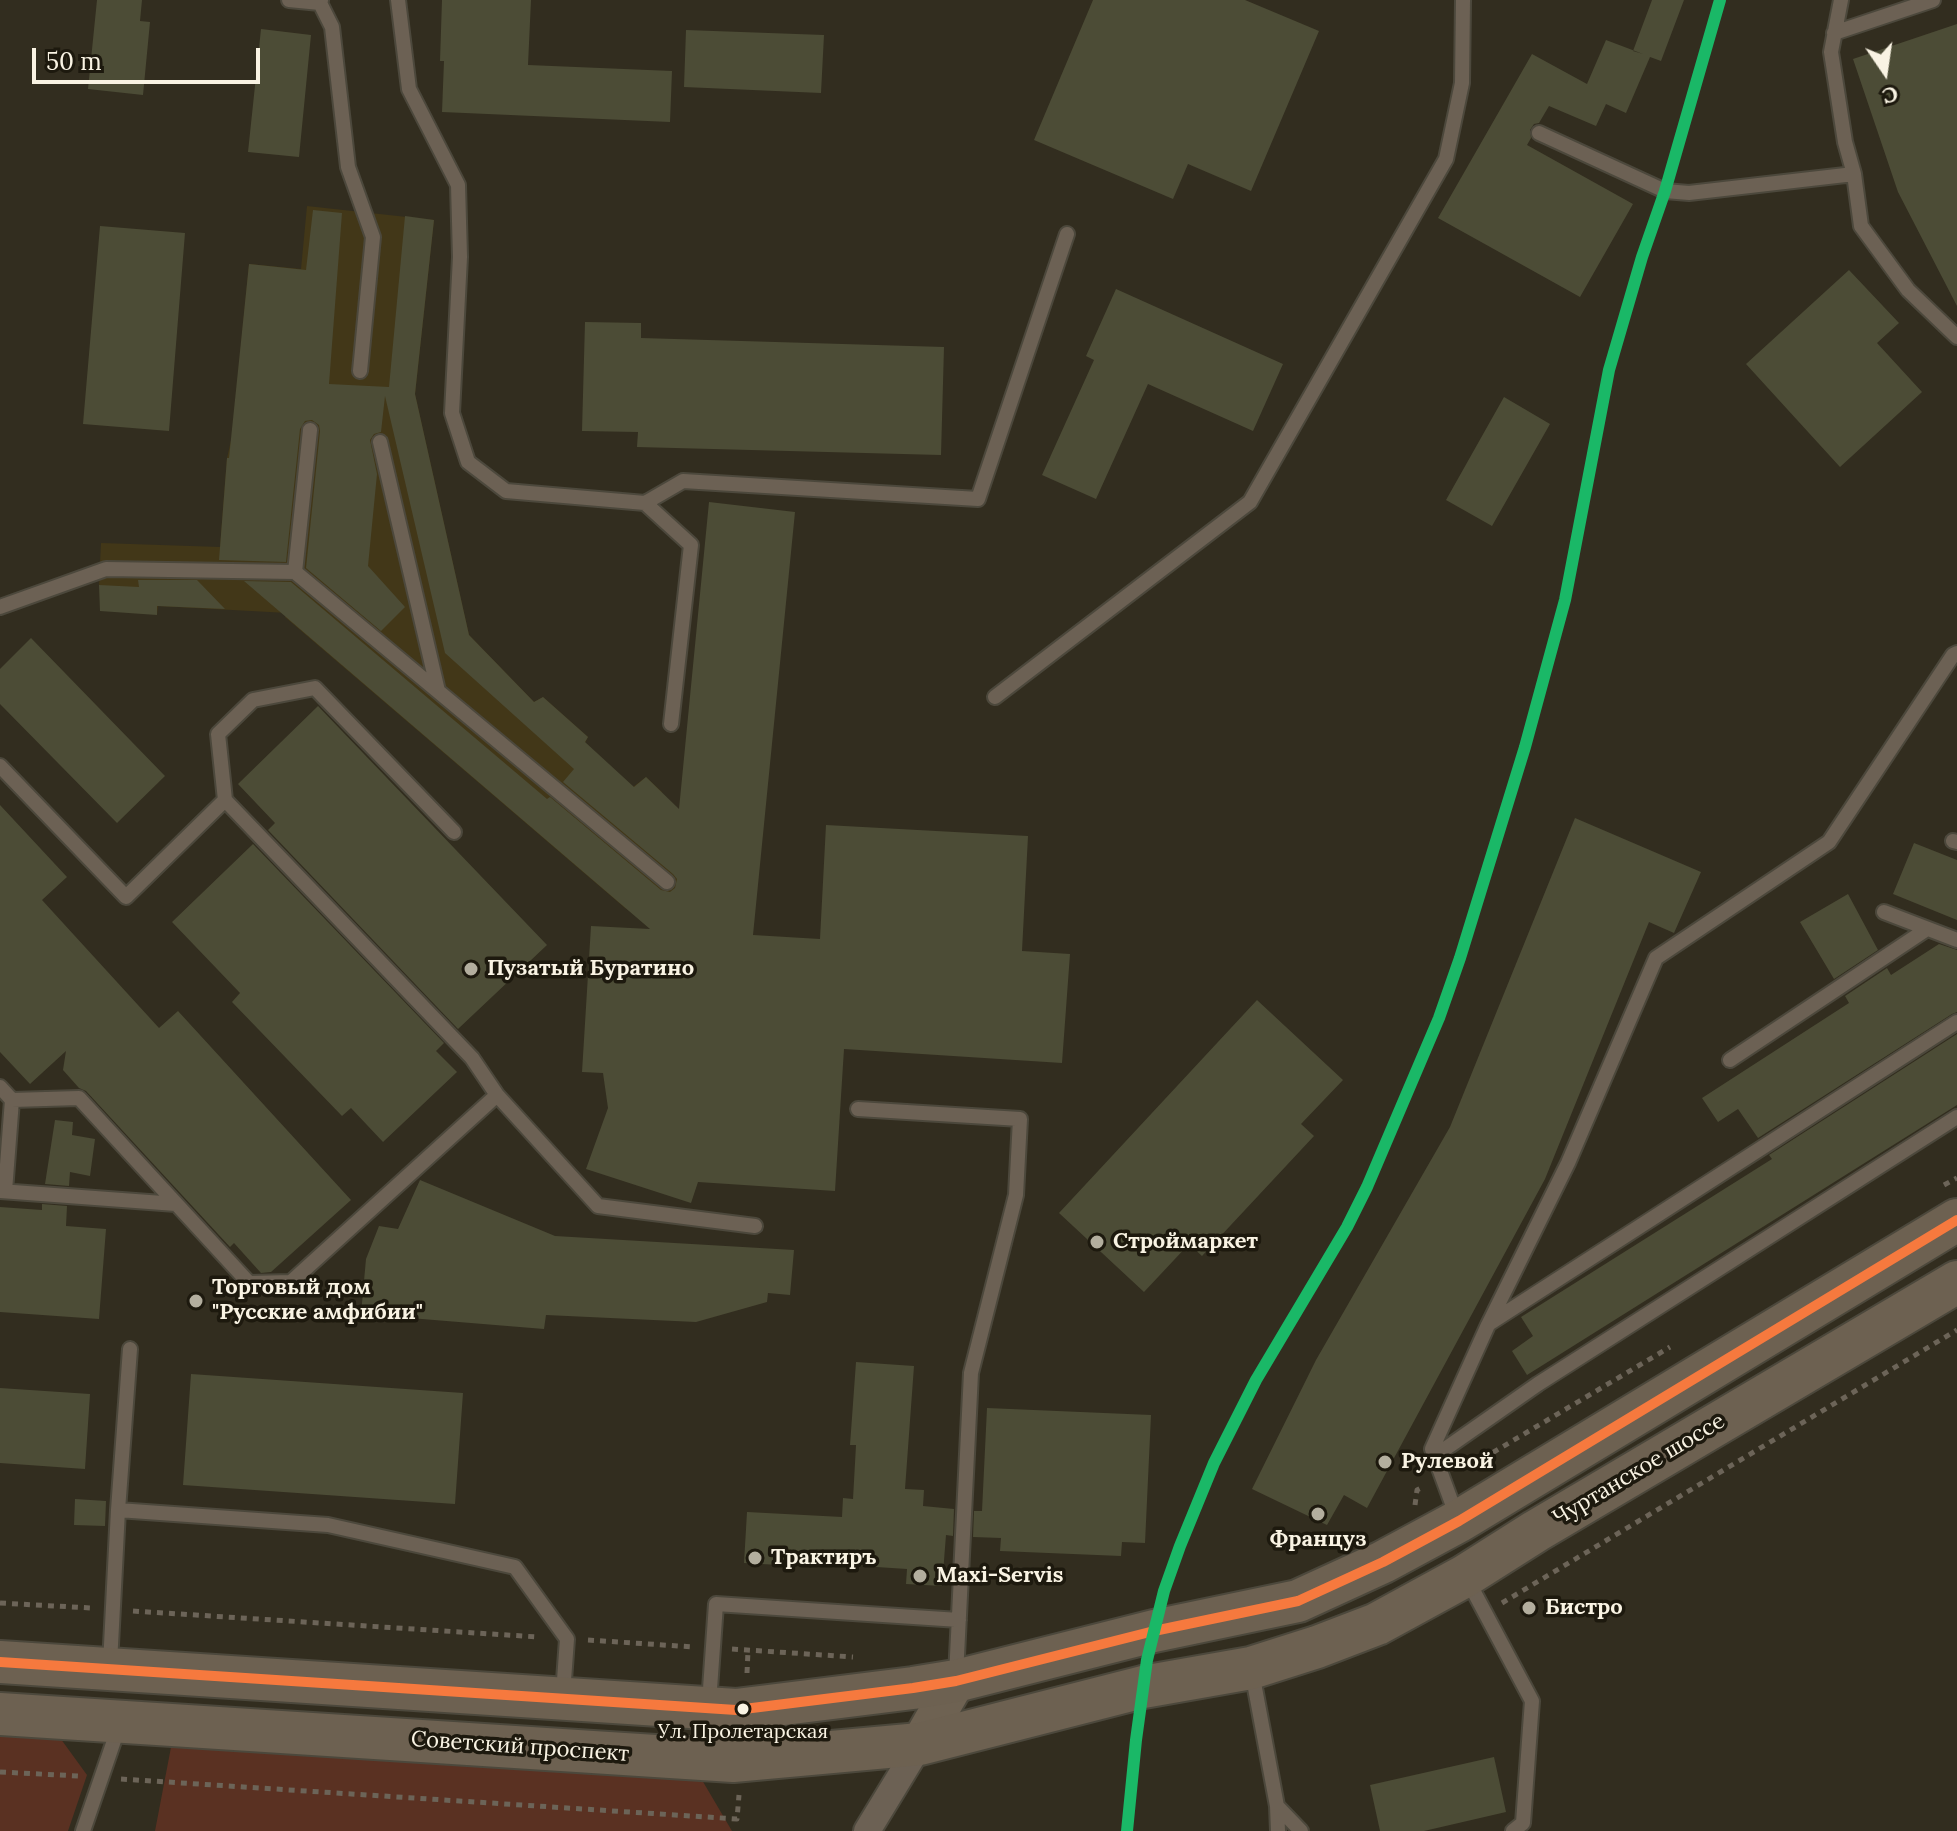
<!DOCTYPE html>
<html>
<head>
<meta charset="utf-8">
<style>
  body { margin:0 }
  #map { position:relative; width:1957px; height:1831px; overflow:hidden; background:#322d1f; font-family:Lora,serif }
  canvas { display:block }
  .north { position:absolute; left:1845px; top:32px; width:80px; height:80px; -webkit-text-stroke:6px #1d190e; paint-order:stroke; rotate:167deg; font-size:22px; font-weight:700; line-height:32px; text-align:center; color:#f9f3e3 }
  .north::after { content:''; display:block; margin:auto; width:28px; height:36px; background:#f9f3e3; clip-path:polygon(50% 0,100% 100%,50% 72%,0 100%) }
  .scale { position:absolute; left:32px; top:48px; width:228px; height:36px; box-sizing:border-box; border:4px solid #f9f3e3; border-top:0; padding-left:10px; font-size:24px; line-height:28px; white-space:nowrap; color:#f9f3e3; -webkit-text-stroke:6px #1d190e; paint-order:stroke }
</style>
</head>
<body>
<div id="map">
<canvas width="1957" height="1831"></canvas>
<div class="north">С</div>
<div class="scale">50 m</div>
</div>
<script>
const g = document.querySelector('canvas').getContext('2d');
g.lineJoin = 'round';
function fillPath(path, color) { g.fillStyle = color; g.fill(path, 'evenodd'); }
function trace(path, color, width, dash) { g.strokeStyle = color; g.lineWidth = width; g.lineCap = dash ? 'butt' : 'round'; g.setLineDash(dash || []); g.stroke(path); }
function drawText(font, color, halo, rows, align = 'center') {
  g.font = font + ' Lora,serif'; g.lineWidth = 7; g.setLineDash([]); g.textBaseline = 'middle'; g.strokeStyle = halo; g.fillStyle = color; for (const [text, x, y, turn = 0] of rows) {
    g.save(); g.translate(x, y); g.rotate((+turn || 0) * Math.PI / 180); g.textAlign = isNaN(turn) ? turn : align; if (halo) g.strokeText(text, 0, 0); g.fillText(text, 0, 0); g.restore();
  }
}
fillPath(new Path2D(`
  M307,206L434,220L415,394L469,635L534,702L543,697L588,737L585,743L633,787L646,777L662,792L658,800L720,871L650,922L625,908L285,617L288,613L158,606L157,615L99,585L101,543L220,547L227,458L232,436L249,264L301,269Z`), '#423718');
fillPath(new Path2D(`
  M0,1732L58,1735L87,1775L68,1831H0Z
  M172,1742L702,1780L732,1831H155Z`), '#5a3122');
fillPath(new Path2D(`
  M97,0H142L140,21L150,22L143,95L88,89Z
  M442,0H531L528,65L672,71L670,122L442,112L444,61H440Z
  M1093,0H1245L1319,31L1251,191L1188,164L1173,199L1034,140Z
  M1652,0H1684L1661,61L1650,57L1626,113L1606,104L1596,126L1549,106L1539,123L1534,124L1530,130L1531,138L1527,145L1633,204L1580,297L1438,218L1532,54L1587,84L1606,40L1643,54L1633,51Z
  M1957,24V306L1898,192L1853,59Z
  M261,29L311,35L299,157L248,152Z
  M686,30L824,35L821,93L684,87Z
  M313,210L342,213L329,384L389,387L405,216L434,220L415,394L469,635L534,702L543,697L588,737L585,742L634,787L646,777L679,809L709,502L795,512L753,935L820,939L826,825L1028,836L1022,951L1070,954L1062,1063L844,1049L835,1191L698,1182L691,1203L586,1169L608,1108L603,1073L582,1072L591,926L650,929L244,581L291,582L547,799L550,797L661,890L670,892L675,888L677,879L673,874L563,782L574,769L445,653L385,396L381,432L374,434L370,440L377,474L368,566L405,607L381,631L306,568L320,431L319,425L312,420L305,421L300,429L286,562L219,560L227,458H229L249,264L306,270Z
  M100,226L185,233L169,431L83,424Z
  M1849,270L1899,323L1877,343L1922,392L1840,467L1746,364Z
  M1116,289L1283,364L1253,431L1148,384L1096,499L1042,475L1094,360L1086,356Z
  M585,322L641,323V338L944,347L941,455L637,447L638,432L582,431Z
  M1504,397L1550,424L1492,526L1446,500Z
  M138,580H197L225,609L157,606V615L100,611L99,585L139,587Z
  M31,638L165,776L117,823L0,704V669Z
  M318,706L547,945L458,1029L268,830L275,823L238,784Z
  M0,805L67,877L42,900L159,1028L178,1011L351,1200L271,1272L261,1273L234,1243L230,1247L86,1091L79,1088L63,1070L66,1051L30,1084L0,1052Z
  M1575,818L1701,872L1674,933L1649,922L1545,1179L1367,1508L1344,1495L1327,1525L1252,1489L1316,1360L1450,1127Z
  M1914,843L1957,860V920L1893,894Z
  M253,844L444,1043L436,1051L457,1072L383,1142L351,1108L342,1116L232,1002L240,993L172,922Z
  M1848,894L1878,950L1834,979L1800,922Z
  M1939,944L1957,950V1012L1952,1014L1758,1138L1738,1109L1718,1122L1702,1098L1849,1003L1845,996L1887,968L1891,975Z
  M1257,1000L1343,1080L1301,1124L1314,1136L1202,1256L1189,1244L1144,1292L1059,1213Z
  M1957,1034V1105L1527,1375L1512,1351L1533,1336L1521,1317L1772,1159L1769,1155Z
  M55,1120L73,1122L72,1135L95,1139L90,1176L70,1172L69,1186L45,1184Z
  M420,1180L555,1236L794,1250L790,1295L768,1293L767,1302L696,1322L546,1315L544,1329L361,1314L366,1259L379,1226L398,1229Z
  M42,1204L67,1206L66,1226L106,1229L99,1319L0,1312V1207L42,1210Z
  M856,1362L914,1366L905,1489L924,1490L923,1506L954,1509L953,1536L946,1535L942,1586L906,1584L907,1569L815,1563V1567L744,1563L747,1512L842,1517L843,1498L853,1499L856,1445H850Z
  M191,1374L463,1393L455,1504L183,1485Z
  M0,1388L90,1394L85,1469L0,1463Z
  M987,1408L1151,1415L1145,1543L1122,1542L1121,1556L1000,1551L1001,1538L973,1537L974,1511H982Z
  M75,1499L106,1501L105,1526L74,1525Z
  M1494,1757L1506,1812L1424,1831H1380L1370,1785Z`), '#4c4c36');
const lane = new Path2D(`
  M289,0L320,3L321,0
  M398,0L409,89L458,185L460,257L452,413L468,462L506,491L645,503L683,481L978,499L1067,234
  M1841,0L1831,52L1845,142L1854,174L1861,226L1908,290L1957,337
  M320,3L332,27L348,167L373,237L360,371
  M1834,33L1933,0
  M1539,133L1665,191L1689,193L1854,174
  M380,442L438,691
  M645,503L691,545L671,724
  M295,572L310,430
  M0,607L106,569L295,572L667,882
  M995,697L1250,502L1446,159L1462,83L1463,0
  M0,766L126,897L225,800
  M454,832L315,688L253,700L218,734L225,800L472,1058L497,1095L598,1206L755,1226
  M1953,841L1957,842
  M1884,912L1957,940
  M1730,1060L1927,929
  M0,1087L12,1100L79,1098L249,1283L291,1282L497,1095
  M858,1109L1020,1119L1016,1195L971,1373L956,1676
  M0,1191L176,1204
  M5,1191L12,1100
  M1490,1323L1957,1022
  M1435,1456L1538,1384L1957,1117
  M118,1510L328,1525L515,1567L567,1639L563,1694
  M1457,1517L1432,1449L1488,1325L1568,1163L1656,958L1829,842L1953,655L1957,653
  M1466,1577L1532,1701L1523,1823L1513,1831
  M110,1664L118,1510L130,1349
  M1252,1672L1277,1806L1301,1831
  M709,1703L716,1604L959,1620
  M1277,1806L1278,1831
  M83,1831L119,1726`);
const street = new Path2D(`
  M867,1831L920,1744`);
const secondary = new Path2D(`
  M920,1744L956,1681`);
const primary = new Path2D(`
  M0,1662L736,1710L913,1688L956,1681L1154,1631L1298,1601L1383,1562L1459,1521L1957,1220
  M0,1714L733,1761L920,1744L1143,1687L1251,1668L1317,1647L1377,1624L1465,1576L1536,1531L1957,1282`);
trace(lane, '#4c483c', 18);
trace(street, '#4c483c', 30);
trace(secondary, '#4c483c', 42);
trace(primary, '#4c483c', 46);
trace(new Path2D(`
  M1944,1185L1957,1178
  M1461,1469L1477,1462L1670,1347
  M1415,1505L1417,1490L1423,1487
  M0,1603L91,1608
  M1502,1603L1957,1330
  M133,1611L538,1637
  M588,1640L694,1647
  M732,1649L853,1657
  M747,1673L748,1651
  M0,1772L79,1776
  M121,1779L737,1819L739,1795`), '#6c6458', 5, [6, 6]);
trace(lane, '#6c6154', 14);
trace(street, '#6c6154', 26);
trace(secondary, '#6e6252', 38);
trace(primary, '#6d6151', 42);
trace(new Path2D(`
  M0,1662L736,1710L913,1688L956,1681L1154,1631L1298,1601L1383,1562L1459,1521L1957,1220`), '#f6793e', 10);
trace(new Path2D(`
  M1127,1831L1136,1740L1147,1660L1164,1591L1180,1546L1214,1463L1256,1380L1347,1227L1367,1187L1439,1018L1460,958L1525,747L1565,600L1609,370L1642,257L1665,191L1720,0`), '#1ab867', 12);
for (const [x, y, r, color] of [
  [471,969,8,"#b3ae9e"],
  [1097,1242,8,"#b3ae9e"],
  [196,1301,8,"#b3ae9e"],
  [1385,1462,8,"#b3ae9e"],
  [1318,1514,8,"#b3ae9e"],
  [755,1558,8,"#b3ae9e"],
  [920,1576,8,"#b3ae9e"],
  [1529,1608,8,"#b3ae9e"],
  [743,1709,7,"#f9f3e3"]
]) { const dot = new Path2D(); dot.arc(x, y, r, 0, 2 * Math.PI); g.fillStyle = color; g.fill(dot); trace(dot, '#1d190e', 3); }
drawText('20px', '#f9f3e3', '#1d190e', [
  ["Ул. Пролетарская",743,1732]
]);
drawText('bold 22px', '#f9f3e3', '#1d190e', [
  ["Пузатый Буратино",487,969],
  ["Строймаркет",1113,1242],
  ["Торговый дом",212,1288],
  ["\"Русские амфибии\"",212,1313],
  ["Рулевой",1401,1462],
  ["Француз",1318,1540,"center"],
  ["Трактиръ",771,1558],
  ["Maxi-Servis",936,1576],
  ["Бистро",1545,1608]
], 'left');
drawText('22px', '#f9f3e3', '#1d190e', [
  ["Чуртанское шоссе",1639,1470,-31],
  ["Советский проспект",520,1747,4]
]);
</script>
</body>
</html>
